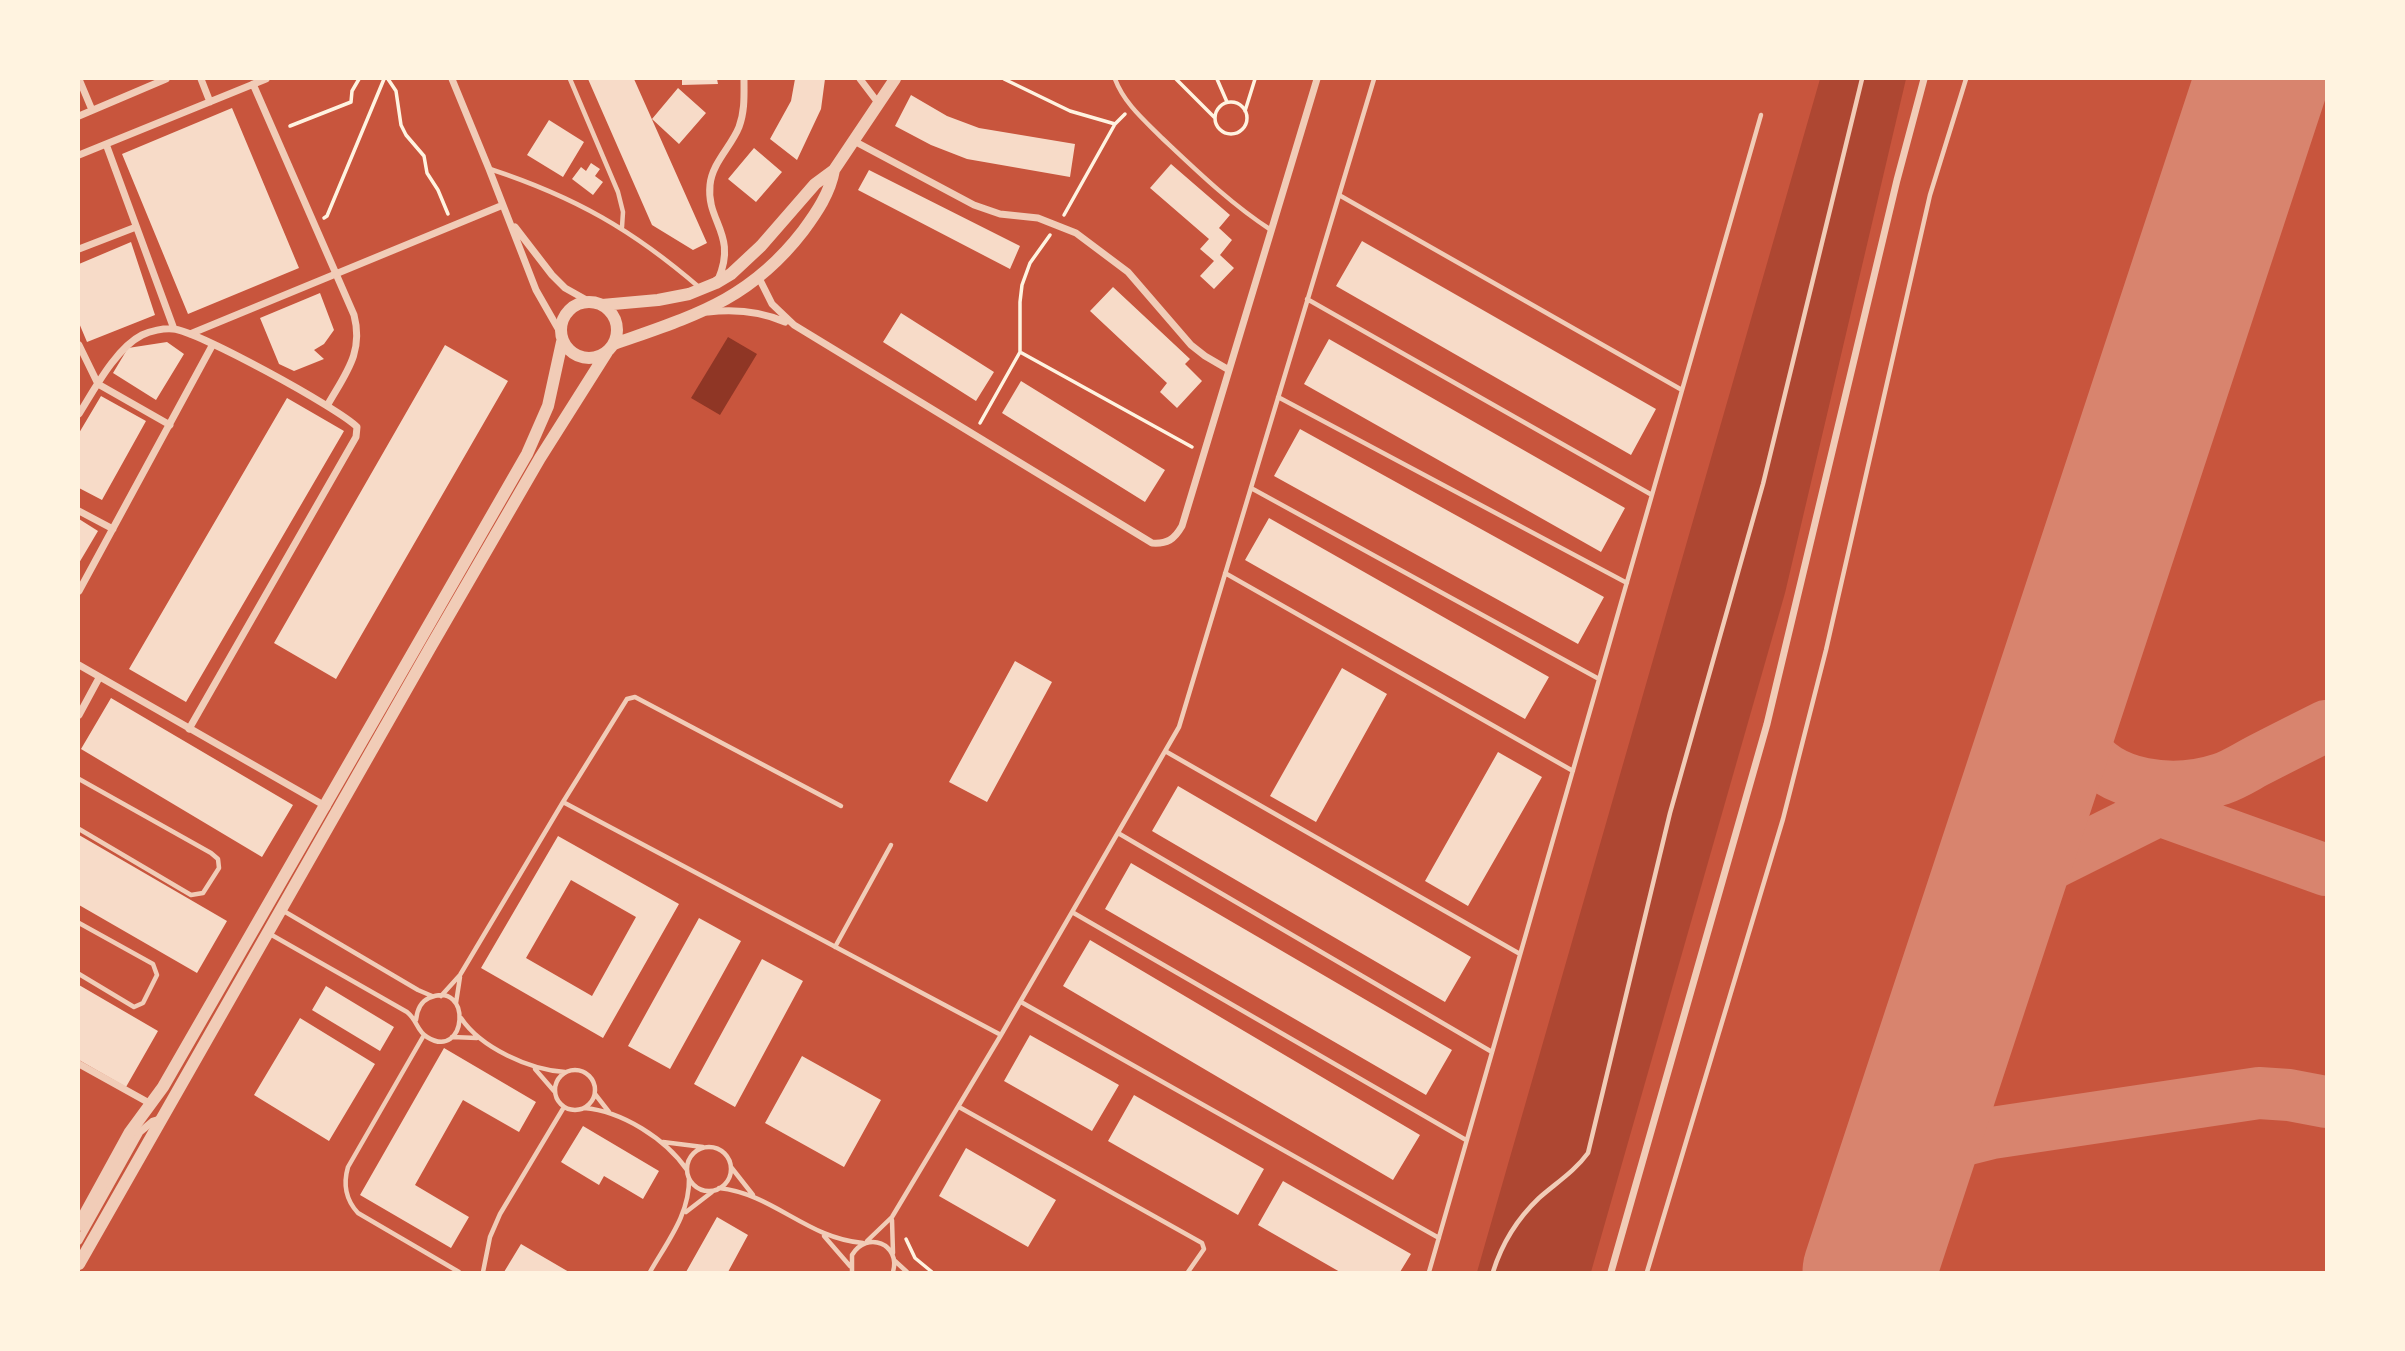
<!DOCTYPE html>
<html>
<head>
<meta charset="utf-8">
<style>
  body { margin:0 }
  #map { position:relative; width:2405px; height:1351px; overflow:hidden; background:#c8553d; font-family:"Archivo Narrow",sans-serif }
  canvas { display:block }
  .frame { position:absolute; inset:0; border:80px solid #fff3e0; pointer-events:none }
</style>
</head>
<body>
<div id="map">
<canvas width="2405" height="1351"></canvas>
<div class="frame"></div>
</div>
<script>
const g = document.querySelector('canvas').getContext('2d');
g.lineJoin = 'round';
function fillPath(path, color) { g.fillStyle = color; g.fill(path, 'evenodd'); }
function trace(path, color, width, dash) { g.strokeStyle = color; g.lineWidth = width; g.lineCap = dash ? 'butt' : 'round'; g.setLineDash(dash || []); g.stroke(path); }
fillPath(new Path2D(`
  M1820,79H1906L1785,593L1591,1272H1477Z`), '#ae4732');
fillPath(new Path2D(`
  M728,337L757,354L720,415L691,398Z`), '#8f3625');
trace(new Path2D(`
  M2071,659C2069,687 2067,718 2081,743C2108,789 2175,794 2221,779C2233,775 2244,768 2255,762C2278,750 2302,738 2326,726
  M2159,810L2326,870
  M1983,928L2007,896L2045,867L2201,789
  M1937,1068C1941,1104 1955,1125 1992,1133
  M1890,1209L1901,1183L1909,1172L1933,1152L1956,1142L1992,1133L2259,1093L2289,1095L2326,1102`), '#d8846e', 52);
trace(new Path2D(`
  M1869,1272L2262,79`), '#d8846e', 133);
fillPath(new Path2D(`
  M588,79H634L707,243L693,250L652,225Z
  M682,79H717L718,84L682,85Z
  M795,79H825L821,109L797,160L770,139L791,101Z
  M678,88L706,113L679,144L652,119Z
  M911,95L947,116L979,128L1075,144L1070,177L967,159L931,145L895,126Z
  M232,108L299,268L188,314L122,154Z
  M549,120L584,142L563,177L527,155Z
  M754,148L782,172L756,202L728,179Z
  M591,163L600,169L595,176L603,182L593,195L572,179L581,167L586,171Z
  M1171,164L1230,215L1219,228L1232,240L1220,255L1234,268L1214,289L1200,276L1214,261L1200,249L1209,239L1150,188Z
  M869,170L1020,246L1010,269L858,190Z
  M1362,241L1656,409L1631,455L1336,286Z
  M131,242L155,315L87,342L79,323V264Z
  M1113,287L1190,359L1185,364L1202,381L1177,408L1160,392L1167,383L1090,311Z
  M320,293L334,330L324,344L314,350L324,359L294,371L279,364L260,318Z
  M901,313L994,372L976,401L883,342Z
  M1329,339L1625,508L1601,552L1304,384Z
  M167,342L184,354L156,400L113,373L128,348Z
  M445,345L508,381L336,679L274,643Z
  M1021,381L1165,470L1145,502L1002,413Z
  M101,396L146,421L102,500L79,488V433Z
  M287,398L344,431L186,702L129,669Z
  M1300,429L1604,597L1578,644L1274,476Z
  M1269,518L1549,677L1525,719L1245,560Z
  M79,519L98,531L79,563Z
  M1015,661L1052,682L987,802L949,782Z
  M1342,668L1387,694L1316,822L1270,796Z
  M111,698L293,805L262,857L81,749Z
  M1498,752L1542,777L1468,906L1425,881Z
  M1178,786L1471,957L1445,1002L1152,831Z
  M79,835L227,921L197,973L79,905Z
  M558,836L679,904L603,1038L481,968ZM571,880L636,917L592,996L526,958Z
  M1131,863L1452,1050L1426,1095L1105,909Z
  M699,918L741,941L670,1069L628,1046Z
  M1090,940L1420,1135L1393,1180L1063,986Z
  M762,959L803,981L735,1107L694,1084Z
  M79,985L158,1031L126,1087L79,1060Z
  M326,986L394,1027L380,1051L312,1010Z
  M300,1018L375,1064L329,1141L254,1095Z
  M1030,1035L1119,1085L1092,1131L1004,1081Z
  M444,1048L536,1102L519,1132L463,1100L415,1185L469,1217L451,1248L360,1195Z
  M802,1056L881,1100L844,1167L765,1123Z
  M1134,1095L1264,1169L1238,1215L1108,1141Z
  M583,1126L659,1171L643,1199L604,1176L599,1185L561,1162Z
  M966,1148L1056,1200L1028,1247L939,1196Z
  M1283,1181L1411,1254L1400,1272H1340L1258,1225Z
  M717,1217L748,1235L728,1272H686Z
  M521,1244L569,1272H504Z`), '#f7dbc8');
trace(new Path2D(`
  M388,79L396,91L401,125L406,135L424,156L427,173L438,190L448,214
  M1004,79L1070,111L1115,124
  M1176,79L1215,118
  M1217,79L1227,102
  M1215 118a16 16 0 1 1 32 0a16 16 0 1 1-32 0Z
  M1245,111L1255,79
  M290,126L351,102L352,91L359,79
  M1064,215L1115,124L1125,114
  M324,218L327,216L384,79
  M1020,352L1192,447
  M980,423L1020,352V302L1022,285L1030,263L1050,235
  M906,1239L915,1258L932,1272`), '#fff3e0', 3.5);
trace(new Path2D(`
  M570,79L618,192L623,212L622,227
  M1115,79C1124,103 1144,120 1162,138C1197,171 1231,204 1271,230
  M490,169C575,197 633,230 700,288
  M1339,195L1682,390
  M1307,299L1652,495
  M1278,397L1627,583
  M1251,488L1599,679
  M1225,573L1573,771
  M1165,751L1520,954
  M79,779L211,853L218,859L219,868L203,893L191,895L79,829
  M563,802L1001,1035
  M1118,833L1492,1052
  M282,910L418,990L432,996
  M1072,912L1466,1140
  M79,923L153,964L157,975L143,1003L134,1007L79,974
  M270,934L407,1012C418,1021 416,1030 427,1037C467,1062 473,979 429,998C420,1002 417,1010 416,1020
  M835,947L891,845
  M441,996L460,975L563,802L627,699L635,697L841,806
  M1021,1002L1439,1238
  M456,1003L460,977
  M461,1018C481,1048 530,1070 565,1072
  M424,1035L348,1167C343,1184 345,1199 358,1213L459,1272
  M452,1037L477,1038
  M535,1069L554,1091
  M555 1090a20 20 0 1 1 40 0a20 20 0 1 1-40 0Z
  M595,1094L609,1112
  M959,1107L1202,1243L1204,1249L1188,1272
  M584,1108C622,1111 666,1139 687,1170
  M663,1142L703,1147
  M687 1169a22 22 0 1 1 44 0a22 22 0 1 1-44 0Z
  M731,1167L753,1195
  M719,1188C774,1194 806,1238 863,1243
  M686,1212L712,1192
  M892,1220L893,1253
  M824,1236L850,1266
  M867,1241L892,1217L1001,1035L1179,727L1374,79
  M895,1261L907,1272
  M483,1272L490,1237L500,1214L564,1107
  M650,1272C667,1242 690,1214 689,1178
  M852,1272V1255C867,1230 901,1244 893,1272
  M1429,1272L1761,115
  M1493,1272C1502,1243 1517,1219 1539,1198C1556,1183 1575,1171 1588,1153L1670,813L1763,484L1862,79
  M1647,1272L1783,819L1826,650L1930,195L1966,79`), '#f1ccb7', 4.5);
trace(new Path2D(`
  M79,79L92,110
  M201,79L210,102
  M452,79L489,169L536,290L560,332
  M860,79L879,104
  M253,84L354,315C364,353 345,374 327,406
  M79,116L166,79
  M854,141L974,205L1000,214L1038,218L1076,233L1128,272L1191,345L1205,356L1229,370
  M106,144L174,329
  M79,155L266,79
  M515,227L552,275L565,288L590,302
  M79,249L136,227
  M759,278L772,304L794,325L1152,543C1167,544 1174,540 1182,526L1317,79
  M718,280C738,234 706,222 710,185C712,163 731,147 739,127C745,111 744,95 744,79
  M708,312C734,309 760,311 785,322
  M190,334L503,205
  M79,345L98,384L170,425
  M79,414C94,390 116,348 142,335C150,331 164,328 173,329C196,330 340,409 357,427L356,437L189,729
  M79,511L113,529
  M79,591L213,344
  M79,665L327,807
  M79,715L99,678
  M79,1064L151,1104
  M79,1241L140,1132L153,1121L160,1119
  M1611,1272L1767,724L1897,180L1924,79`), '#f1ccb7', 7);
trace(new Path2D(`
  M561 330a28 28 0 1 1 56 0a28 28 0 1 1-56 0Z
  M602,305L658,300L689,294L716,283L731,274L761,246L815,184L834,170L895,79
  M614,344C693,316 749,301 803,231C817,212 830,193 834,170
  M79,1225L130,1132L163,1087L527,454L548,406L562,342
  M79,1264L430,648L540,458L607,352`), '#f1ccb7', 12);
</script>
</body>
</html>
